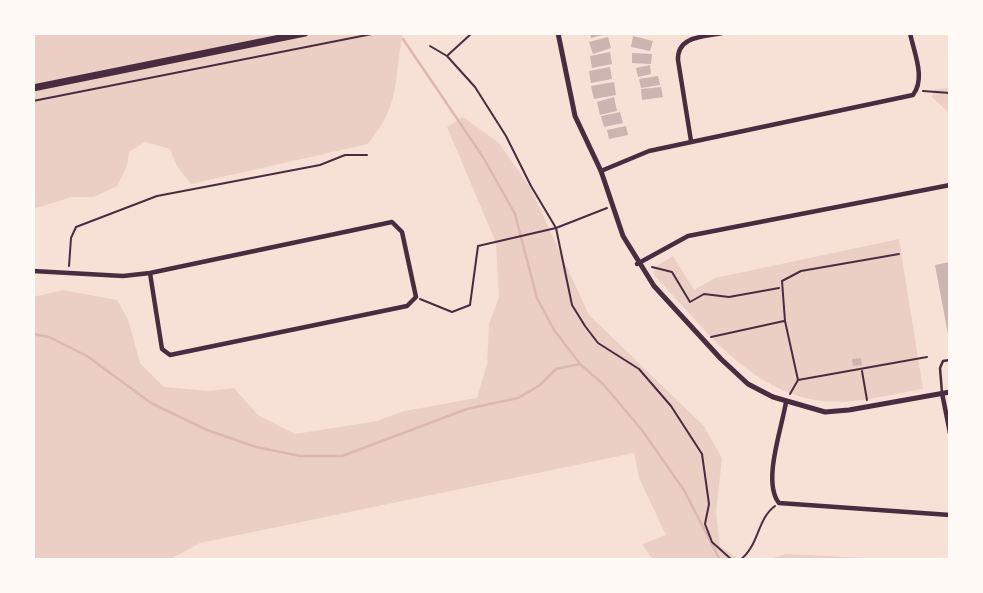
<!DOCTYPE html>
<html>
<head>
<meta charset="utf-8">
<style>
  body { margin:0 }
  #map { position:relative; width:983px; height:593px; overflow:hidden; background:#f7e1d7; font-family:"Noto Sans",sans-serif }
  canvas { display:block }
  .frame { position:absolute; inset:0; border:35px solid #fffaf5; pointer-events:none }
</style>
</head>
<body>
<div id="map">
<canvas width="983" height="593"></canvas>
<div class="frame"></div>
</div>
<script>
const g = document.querySelector('canvas').getContext('2d');
g.lineJoin = 'round';
function fillPath(path, color) { g.fillStyle = color; g.fill(path, 'evenodd'); }
function trace(path, color, width, dash) { g.strokeStyle = color; g.lineWidth = width; g.lineCap = dash ? 'butt' : 'round'; g.setLineDash(dash || []); g.stroke(path); }
fillPath(new Path2D(`
  M33,33H403C393,81 402,102 368,144L191,184L177,166L170,149L145,142L129,152L127,166L117,186L94,197H72L33,209Z
  M950,88V114L932,97L935,89Z
  M463,117L499,143L530,187L589,315L704,426L722,458L716,513L720,546L740,560H653L642,544L666,535L639,478L634,453L200,543L169,560H33V297L63,290L117,300L128,319L140,363L164,387L209,391L234,388L258,415L295,434L377,421L404,411L477,398L487,364L489,324L499,297L496,243L447,127Z
  M899,239L923,389C894,394 850,405 822,401C748,392 702,325 654,275L655,267L673,256L694,290L715,278Z
  M786,554L906,560H766Z`), '#ebcfc5');
trace(new Path2D(`
  M403,39L483,157L515,214L537,298L554,330L580,364L604,385L641,429L684,490L720,560
  M33,334L49,337L87,356L151,403L207,430L256,447L300,456H342L467,409L518,398L540,385L556,369L580,364`), '#dcb8b0', 2.5);
fillPath(new Path2D(`
  M590,33H607V34L591,38Z
  M633,36L653,41L650,51L631,47Z
  M608,37L611,48L593,54L589,42Z
  M610,52L612,64L592,68L590,56Z
  M632,53L652,54L651,64L632,63Z
  M650,65L651,74L638,77L636,68Z
  M610,67L612,79L591,83L589,71Z
  M658,76L660,85L641,88L639,79Z
  M614,82L616,95L594,99L591,86Z
  M661,87L663,97L642,100L641,89Z
  M614,97L617,111L600,115L597,102Z
  M620,112L623,123L604,127L601,116Z
  M626,126L628,135L609,139L607,130Z
  M950,262V334H948L935,265Z
  M861,358L862,365L853,366L852,359Z`), '#ccb4b1');
trace(new Path2D(`
  M430,46L447,56L475,87L506,136L531,186L556,228L572,305L585,326L598,343L639,369L671,406L702,454L709,504L705,524L712,542L732,560
  M448,55L472,33
  M923,91L950,93
  M33,101L377,33
  M69,266L71,238L76,227L157,196L320,165L345,155H367
  M652,267L672,272L690,302L704,294L729,297L779,288
  M420,299L452,312L470,305L478,246L556,228L607,208
  M711,337L784,321
  M862,371L867,400
  M798,380L927,357
  M790,394L798,380L785,321L782,281L801,271L899,254
  M740,560C759,546 757,519 775,506`), '#4a2c40', 2);
trace(new Path2D(`
  M942,393L940,368L943,361L950,360`), '#4a2c40', 2.5);
trace(new Path2D(`
  M691,141L678,60C677,36 703,37 722,33
  M601,171L649,151L913,95C926,78 914,53 910,33
  M637,264L688,236L950,185
  M33,271L123,276L150,273L392,222L402,232L416,297L407,306L170,355L162,349L150,273
  M942,393L950,433
  M786,402C782,428 762,482 779,503L950,515`), '#4a2c40', 4.5);
trace(new Path2D(`
  M558,33L575,116L601,171L623,236L654,286L721,359L748,384L773,397L825,412L849,410L950,392`), '#4a2c40', 5);
trace(new Path2D(`
  M33,88L305,33`), '#4a2c40', 7);
</script>
</body>
</html>
